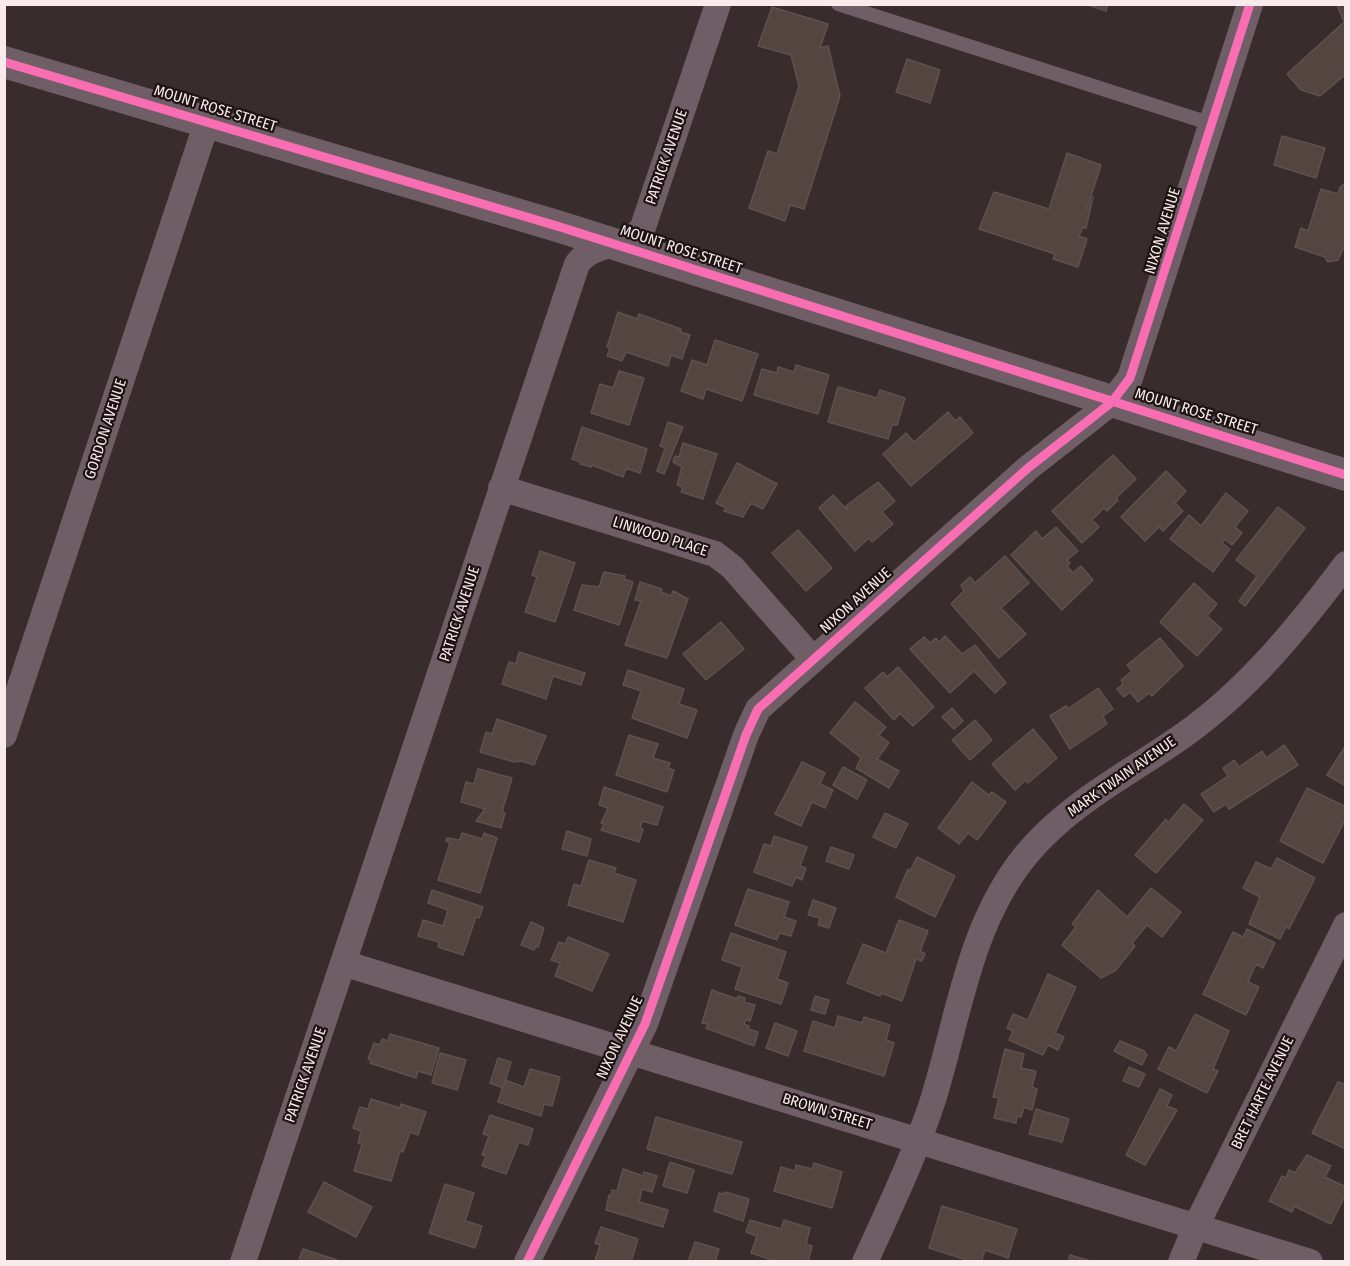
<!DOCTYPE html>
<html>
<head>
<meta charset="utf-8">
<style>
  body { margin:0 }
  #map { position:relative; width:1350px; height:1266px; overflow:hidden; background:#382c2c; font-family:"Fira Sans Condensed",sans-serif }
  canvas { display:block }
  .frame { position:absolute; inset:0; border:6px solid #f9ebeb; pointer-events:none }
</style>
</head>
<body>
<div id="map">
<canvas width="1350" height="1266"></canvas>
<div class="frame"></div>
</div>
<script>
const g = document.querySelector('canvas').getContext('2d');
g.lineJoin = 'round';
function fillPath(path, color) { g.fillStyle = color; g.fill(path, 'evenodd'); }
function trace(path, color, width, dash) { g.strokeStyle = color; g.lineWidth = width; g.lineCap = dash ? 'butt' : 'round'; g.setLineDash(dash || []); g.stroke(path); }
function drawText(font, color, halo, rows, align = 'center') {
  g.font = font + ' "Fira Sans Condensed",sans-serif'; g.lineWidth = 4.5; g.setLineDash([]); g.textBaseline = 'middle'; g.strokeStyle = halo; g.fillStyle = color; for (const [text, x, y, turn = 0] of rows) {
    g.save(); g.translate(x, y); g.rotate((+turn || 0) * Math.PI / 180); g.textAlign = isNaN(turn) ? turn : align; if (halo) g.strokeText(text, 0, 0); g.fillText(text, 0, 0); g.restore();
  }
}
const building = new Path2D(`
  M1085,4H1108L1106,11Z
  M1346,4V74L1320,96L1301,90L1287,74L1344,22L1337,5Z
  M772,7L828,24L820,48L828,46L840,96L804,209L790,205L785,221L749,208L768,151L777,154L799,86L791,55L758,46Z
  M907,59L940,70L930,103L896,92Z
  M1282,136L1325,148L1316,178L1274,165Z
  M1067,153L1101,165L1087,209H1089L1093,197L1086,228L1083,227L1079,236L1087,239L1078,267L1053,259L1055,254L979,229L994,192L1049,209Z
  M1346,183V243L1338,260L1328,262L1325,257L1295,247L1301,228L1308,231L1321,189L1338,194L1340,187Z
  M618,312L637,319L639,314L681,329L680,332L690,335L682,359L671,355L668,366L626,352L622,361L607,356L610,348L607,347Z
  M715,340L758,354L742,401L706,389L703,399L681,391L692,360L707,365Z
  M796,365L829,375L818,414L754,395L762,369L777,373L778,367L794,372Z
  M619,371L644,378L629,425L591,413L600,384L613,388Z
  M838,387L877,398L880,390L905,398L897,425H892L888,439L828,422Z
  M948,412L955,421L960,417L973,433L911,486L883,454L906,433L914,442Z
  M668,422L683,427L664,474L657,471L665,448L660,446Z
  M582,427L647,449L640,473L626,468L623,477L592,465L591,467L580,464L581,462L572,459Z
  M683,443L717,454L703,499L681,492L683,487L677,485L682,467L673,462L675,456L679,457Z
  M1113,455L1136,479L1116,498L1118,500L1107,511L1104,508L1092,520L1099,527L1082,543L1052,511Z
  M737,463L777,484L763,509L751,503L743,517L724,511L726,508L716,503Z
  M1166,471L1186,491L1175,503L1183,511L1163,531L1159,527L1145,541L1121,517Z
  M878,482L895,501L882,512L893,524L872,542L869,538L855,551L819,508L833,495L847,510L846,506Z
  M1226,493L1248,511L1235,527L1242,533L1232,545L1225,539L1222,543L1230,549L1213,572L1170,539L1189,515L1201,526Z
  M1278,507L1305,528L1245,606L1239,601L1257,576L1236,560Z
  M1056,527L1078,551L1067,560L1070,563L1067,566L1073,573L1081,566L1093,580L1062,610L1011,555L1036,531L1042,539Z
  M798,530L832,568L806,591L772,553Z
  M540,551L575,563L555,622L525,612L537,577L532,575Z
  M1005,556L1029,583L1001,608L1026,634L999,658L951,604L964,591L961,585L970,577L975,583Z
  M604,572L625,576L624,579L633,582L619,625L574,610L582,585L599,587Z
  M640,582L662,589L661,592L671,596L673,591L688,599L667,658L625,645L641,601L635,600Z
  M1194,583L1217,604L1207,616L1222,629L1197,656L1160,622Z
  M721,622L744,649L706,680L683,654Z
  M945,636L962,654L975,645L1006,683L995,693L974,671L950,693L910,649L924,637L930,643L936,638L939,642Z
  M1160,638L1183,666L1152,696L1149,693L1138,702L1130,692L1124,697L1117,689L1123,684L1121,680L1132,671L1127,665Z
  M519,652L585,673L581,685L553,676L546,699L502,684L509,662L516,664Z
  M898,667L934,707L913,726L900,713L894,720L865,688L883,672L887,677Z
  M628,670L684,689L679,704L697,710L687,738L632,718L641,691L623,685Z
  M1098,688L1113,709L1103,716L1107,724L1070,749L1050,716L1066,706L1068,709Z
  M855,702L886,727L879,735L889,743L877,759L899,771L889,788L856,768L861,758L830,733Z
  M952,708L963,721L954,729L942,717Z
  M497,719L546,736L534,765L521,761L514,762L480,752L486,732L492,734Z
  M975,720L992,740L970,760L952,740Z
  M1033,729L1057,758L1028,783L1026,780L1015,790L992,764Z
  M629,735L658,744L653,758L670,763L668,768L674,770L667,792L616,775Z
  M1284,745L1298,765L1229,809L1226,804L1214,812L1201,794L1228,776L1223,768L1234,760L1239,767L1262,751L1266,758Z
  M1346,745V786L1327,775Z
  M802,762L825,773L820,784L833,790L825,808L812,802L801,826L775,814Z
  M843,767L867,780L857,799L833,785Z
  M478,769L512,778L502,812L505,813L501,828L476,821L485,809L461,802L466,782L474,784Z
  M972,782L989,795L992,792L1006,802L977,840L968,833L959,844L938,828Z
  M604,787L663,807L657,825L642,821L640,828L643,829L639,842L601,830L604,824L601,823L608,808L599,805Z
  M1307,788L1346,807V818L1323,863L1280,841Z
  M1184,804L1203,820L1156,873L1135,855L1166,819L1168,823Z
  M885,813L908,824L896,848L873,837Z
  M567,831L591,839L587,856L562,849Z
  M462,833L482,839L484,833L497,838L480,893L438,880L450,843L446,841L447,838L460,840Z
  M774,836L807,847L800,866L806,868L802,880L796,877L792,886L754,872L764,844L771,846Z
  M831,847L854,855L849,869L826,861Z
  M917,857L955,876L935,917L896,897L908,869L910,871Z
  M1277,858L1315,878L1289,929L1286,927L1280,939L1249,924L1260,897L1243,888L1256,862L1271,869Z
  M589,860L616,868L614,873L636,880L623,922L568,905L574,884L581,886Z
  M1151,888L1181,912L1162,937L1147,925L1132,943L1135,946L1116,970L1101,978L1062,945L1076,927L1072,924L1098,890L1127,917Z
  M748,889L789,902L784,917L796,921L791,936L779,933L777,940L735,925Z
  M432,890L483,907L479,918L476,917L463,955L438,947L439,942L418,936L423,920L443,926L448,910L428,903Z
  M813,900L836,908L829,928L818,925L820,918L808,915Z
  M899,920L928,931L920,951L925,954L922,961L916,959L902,1001L881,993L880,996L847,983L863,944L886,953Z
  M531,922L544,928L538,947L536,946L534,950L521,945Z
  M1247,929L1275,943L1263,968L1256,964L1248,982L1259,987L1246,1015L1203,994L1233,932L1243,937Z
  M731,933L786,952L777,979L788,983L781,1004L735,989L742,967L722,960Z
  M568,937L609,954L592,991L555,976L560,963L551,960L559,942L565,944Z
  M1048,974L1076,987L1055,1033L1064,1037L1058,1050L1048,1045L1043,1055L1009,1040L1013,1031L1007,1028L1013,1014L1028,1020Z
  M712,990L737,999L738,996L745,998L744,1002L755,1005L750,1021L746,1019L744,1024L749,1026L748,1029L758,1032L754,1046L706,1028L708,1024L702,1023Z
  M815,996L829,1000L825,1014L811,1010Z
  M1195,1014L1229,1031L1213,1069L1218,1071L1207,1093L1158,1069L1169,1047L1176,1051Z
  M838,1016L862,1023L864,1017L890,1025L886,1040L894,1043L884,1076L804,1051L813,1021L835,1028Z
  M775,1023L797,1031L788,1056L766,1048Z
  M390,1034L439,1048L431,1075L418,1071L416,1078L370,1063L371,1060L368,1059L374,1043L380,1045L382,1039L388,1041Z
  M1120,1041L1144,1051L1147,1055L1142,1065L1114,1051Z
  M1005,1049L1024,1054L1021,1068L1036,1071L1032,1087L1037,1089L1032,1110L1024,1107L1021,1117L1017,1116L1016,1123L994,1118L999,1098L993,1097Z
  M440,1053L466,1060L457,1090L432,1083Z
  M498,1058L511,1062L503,1088L490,1083Z
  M1129,1067L1145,1074L1139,1087L1123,1081Z
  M530,1069L560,1077L552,1106L544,1104L541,1116L498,1102L505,1080L524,1087Z
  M1338,1082L1346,1085V1149L1312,1133Z
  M1160,1089L1172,1095L1167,1106L1177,1110L1145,1165L1126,1155Z
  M371,1099L400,1108L401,1104L426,1112L418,1135L410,1132L403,1152L400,1151L391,1181L354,1171L362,1144L358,1143L361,1131L353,1128L360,1107L368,1109Z
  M1036,1109L1069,1119L1062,1142L1029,1134Z
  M490,1115L533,1129L528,1145L519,1142L506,1174L482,1166L486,1156L482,1155L489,1136L483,1134Z
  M656,1117L742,1142L732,1174L647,1149Z
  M1307,1155L1331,1166L1325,1177L1346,1187V1194L1331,1224L1294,1206L1292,1212L1269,1201L1282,1176L1286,1178L1289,1170L1295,1173Z
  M670,1162L694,1170L687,1193L663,1186Z
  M814,1163L842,1172L832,1208L774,1191L781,1167L795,1171L796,1165L812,1169Z
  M623,1169L643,1176L644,1172L657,1176L652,1192L642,1189L639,1202L668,1210L663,1227L606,1210L609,1195L611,1196L612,1190L617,1191Z
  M324,1182L372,1207L356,1237L308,1212Z
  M445,1184L474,1193L465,1221L482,1226L475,1248L429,1233Z
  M725,1192L749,1199L743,1221L714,1211L719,1193L724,1194Z
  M942,1206L1017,1229L1008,1258L985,1250L981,1262H973L929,1248Z
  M750,1220L781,1229L784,1220L810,1228L806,1244L812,1246L808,1262H778L751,1253L757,1236L746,1232Z
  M601,1227L638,1239L631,1262L595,1261L600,1245L595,1243Z
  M695,1242L719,1249L715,1262H688Z
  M303,1249L340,1261V1262H298Z
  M1070,1255L1091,1261L1068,1262Z`);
fillPath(building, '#544540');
trace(building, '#5c5250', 1.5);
trace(new Path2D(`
  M838,4L1212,124`), '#6f5e66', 14);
trace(new Path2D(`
  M501,488L715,554L732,567L813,659
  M4,735L207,122
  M343,963L1310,1262
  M243,1262L577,264C595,239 628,250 643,227L718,4
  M527,1262L645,1024L746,735L758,709L1028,468L1112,402L1130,378L1250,4
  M865,1262C889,1209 914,1157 932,1103C959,1018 968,926 1026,855C1068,804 1128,774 1181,737C1247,691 1298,628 1346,564
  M1181,1262L1196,1226L1346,925`), '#6f5e66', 26);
trace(new Path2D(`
  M4,62L557,226L1346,475`), '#6f5e66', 32);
trace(new Path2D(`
  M4,62L557,226L1346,475
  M527,1262L645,1024L746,735L758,709L1028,468L1112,402L1130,378L1250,4`), '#f96db3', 9);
drawText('15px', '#f9ebeb', '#1d1313', [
  ["MOUNT ROSE STREET",215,109,17],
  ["PATRICK AVENUE",667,157,-71],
  ["NIXON AVENUE",1163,231,-73],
  ["MOUNT ROSE STREET",681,250,18],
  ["MOUNT ROSE STREET",1196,412,17],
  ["GORDON AVENUE",106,429,-72],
  ["LINWOOD PLACE",660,537,18],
  ["NIXON AVENUE",856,601,-42],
  ["PATRICK AVENUE",460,614,-72],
  ["MARK TWAIN AVENUE",1122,777,-35],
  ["NIXON AVENUE",620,1038,-65],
  ["PATRICK AVENUE",306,1075,-71],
  ["BRET HARTE AVENUE",1263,1093,-64],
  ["BROWN STREET",827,1112,17]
]);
</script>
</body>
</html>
